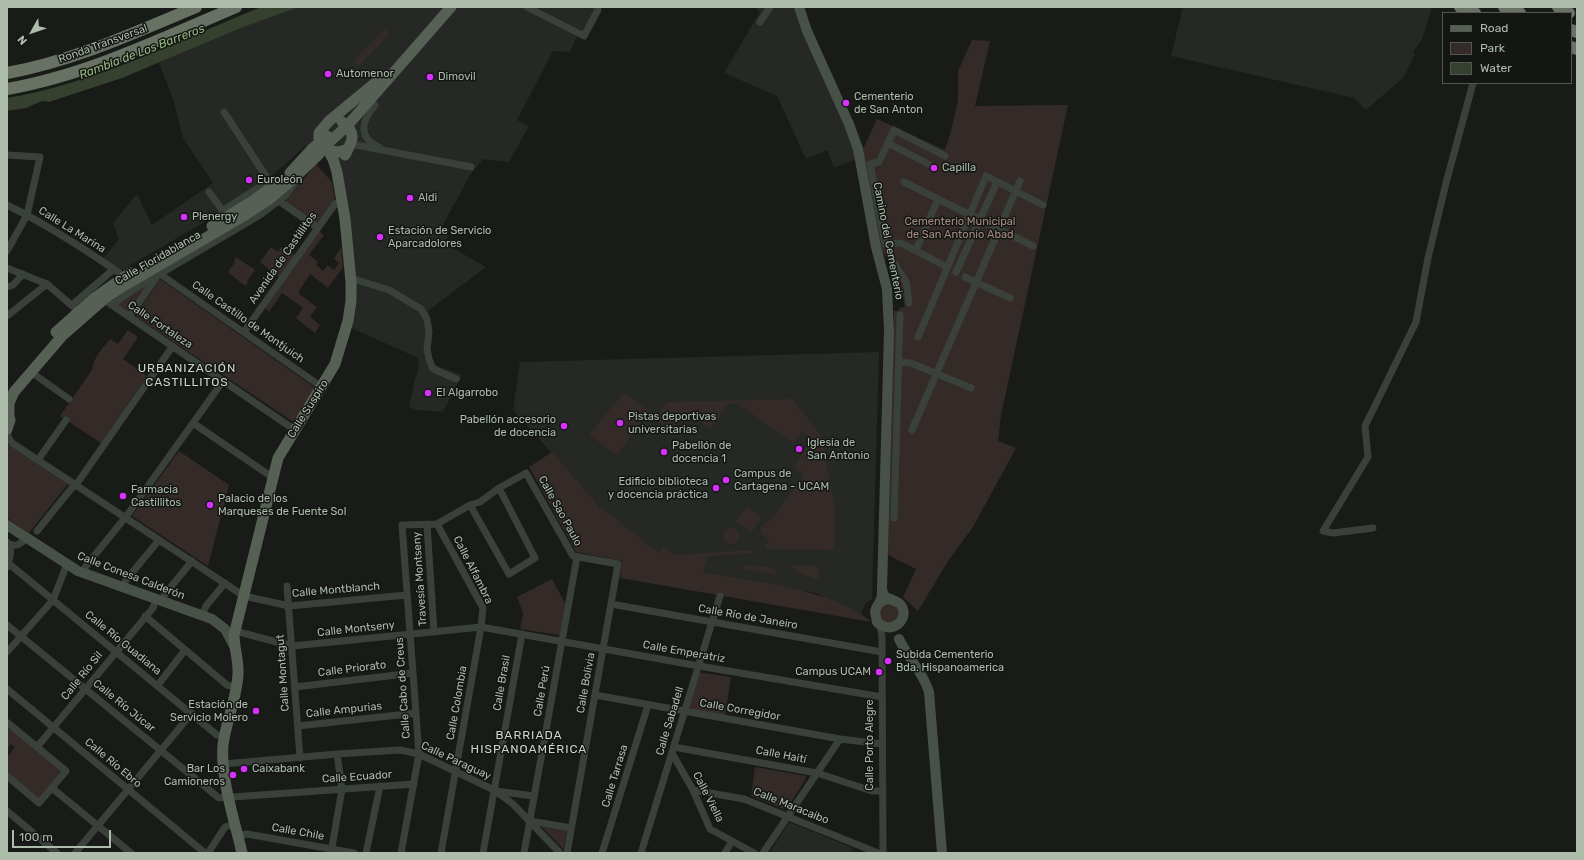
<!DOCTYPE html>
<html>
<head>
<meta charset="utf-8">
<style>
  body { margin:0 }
  #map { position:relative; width:1584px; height:860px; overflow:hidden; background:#191b19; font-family:Rubik,sans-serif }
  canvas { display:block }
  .frame { position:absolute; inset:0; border:8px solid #adbcab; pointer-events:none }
  .legend { position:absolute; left:1442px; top:12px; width:130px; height:72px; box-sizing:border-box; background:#141614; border:1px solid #515850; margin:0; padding:5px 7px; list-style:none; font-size:12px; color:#adbcab }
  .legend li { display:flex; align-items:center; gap:8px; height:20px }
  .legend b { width:20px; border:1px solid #515850 }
  .north { position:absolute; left:12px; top:12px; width:40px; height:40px; -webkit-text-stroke:3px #141614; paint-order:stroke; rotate:230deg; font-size:11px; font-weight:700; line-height:16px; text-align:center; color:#adbcab }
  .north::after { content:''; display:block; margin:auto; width:14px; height:18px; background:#adbcab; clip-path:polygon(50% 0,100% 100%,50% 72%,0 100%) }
  .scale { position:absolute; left:12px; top:830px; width:99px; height:18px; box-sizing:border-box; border:2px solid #adbcab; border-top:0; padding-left:5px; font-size:12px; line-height:14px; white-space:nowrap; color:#adbcab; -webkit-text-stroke:3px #141614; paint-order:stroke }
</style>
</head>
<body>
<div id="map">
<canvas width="1584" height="860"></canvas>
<div class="frame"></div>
<ul class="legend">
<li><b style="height:5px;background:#566055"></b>Road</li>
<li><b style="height:11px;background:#342b28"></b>Park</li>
<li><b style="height:11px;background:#35402e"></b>Water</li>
</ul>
<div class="north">N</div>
<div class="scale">100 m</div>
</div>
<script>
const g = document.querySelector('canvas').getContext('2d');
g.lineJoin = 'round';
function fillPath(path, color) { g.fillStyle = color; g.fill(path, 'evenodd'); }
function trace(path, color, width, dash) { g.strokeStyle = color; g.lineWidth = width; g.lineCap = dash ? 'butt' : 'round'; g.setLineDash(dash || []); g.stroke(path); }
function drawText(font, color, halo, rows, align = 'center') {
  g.font = font + ' Rubik,sans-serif'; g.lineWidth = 3; g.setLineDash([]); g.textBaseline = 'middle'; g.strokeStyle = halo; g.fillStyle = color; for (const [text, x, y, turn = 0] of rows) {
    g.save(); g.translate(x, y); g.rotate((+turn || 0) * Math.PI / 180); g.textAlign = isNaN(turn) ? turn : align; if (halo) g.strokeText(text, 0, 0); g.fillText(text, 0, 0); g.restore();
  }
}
fillPath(new Path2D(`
  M280,7H597L584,36L578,34L570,52L553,51L517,120L529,126L509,162L483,159L470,175L443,225L446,234L448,236L444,243L486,267L429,310L431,334L430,351L435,365L462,375L443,412L416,410L409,407L415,379L419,368L418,358L347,326L351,301L333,159L311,150L306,145L259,188L237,203L119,272L102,260L119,239L113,223L137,194L152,225L213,183L183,138L173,99L157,57Z
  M754,7H799L860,157L834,168L827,150L806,159L777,96L724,73L760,12Z
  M1183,7H1432L1422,39L1413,52L1415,54L1403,78L1366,110L1354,98L1171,56Z
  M879,352L872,599L865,604L861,614L815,593L650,562L513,410L520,362Z
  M789,822L853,848L850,853H769Z`), '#252825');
fillPath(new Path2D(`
  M385,29L390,33L359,66L354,61Z
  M972,40L990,41L975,106L1068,105L1001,415L998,441L1016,448L973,527L948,561L918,611L903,597L916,569L888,555L894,311H898L900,308L905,307L903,296L895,297V285L894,278L898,276L880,248L863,149L877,119L945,150L951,131L958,100V71Z
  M316,164L332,182L335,199L315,226L283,204Z
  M319,231L324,235L309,255L318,262L316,265L323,271L328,265L334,270L339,263L334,259L341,247L343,267L328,288L310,274L298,293L317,307L310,317L320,325L315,333L296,318L303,308L282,293L269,312L265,308Z
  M271,247L278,252L281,247L284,250L285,248L295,255L279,278L260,262Z
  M236,257L255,270L247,281L248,283L245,286L228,272L235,262L234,261Z
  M158,275L129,317L115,302Z
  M160,279L317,389L295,423L135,316Z
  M128,330L138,337L123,359L147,376L101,443L60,416L92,370C93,358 103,348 110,339L118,344Z
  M623,393L649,411L617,455L589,435Z
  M793,399L822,438L835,509L834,550L768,549L765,546L770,541L761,533V527L775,515L804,475L794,467L812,438L802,431L793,443L737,403L728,404L710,429L692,416L688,420L682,416L672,430L655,419L667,402Z
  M7,444L68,484L29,533L7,518Z
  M179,451L229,485L208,566L132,516Z
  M552,452L600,507L659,553L663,547L675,555L751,550L755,553L708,556L703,572C755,582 830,588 872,622L620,578L622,561L576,552L529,467Z
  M747,507L762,518L751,533L736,521Z
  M723 536a8 8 0 1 1 16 0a8 8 0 1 1-16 0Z
  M743,565L771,567L778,572L776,575L743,569Z
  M791,565L816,566L819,568V578L816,579L797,572Z
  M552,579L565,603L560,635L520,629L523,613L517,597Z
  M899,603V624L877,622L878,605Z
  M697,672L731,677L725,715L686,709Z
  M7,724L66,771L39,803L7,776V757L15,747L11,744L7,749Z
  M755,767L806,776L805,780L788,807L784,809L751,796Z
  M542,827L567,830L564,848L563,849Z`), '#342b28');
fillPath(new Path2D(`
  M261,7H299L243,27L122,78L49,102L42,101L26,108L7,111V98C96,83 178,41 261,7Z`), '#35402e');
trace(new Path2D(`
  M527,7L584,36L598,10L597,7
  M760,22L770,7
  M370,100L375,105C362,120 357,137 379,147
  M224,112L273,187
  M888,143L930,165
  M351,144L471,167
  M7,155L40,157L27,215L7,251
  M945,156L894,130L879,162L870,164L885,244L901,243L947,267
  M904,182L1033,246
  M209,192L225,214
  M279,201L318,228
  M7,205C46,224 83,248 118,272L123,278
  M222,211L269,181
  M916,250L938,199
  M892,260L906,282L909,303
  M7,268L47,284L78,311
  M956,272L997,182
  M160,274L319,385H323
  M965,277L1010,298
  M351,278L389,290L421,309L427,319L429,332L427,349L429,359L433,369L456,379
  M7,287L13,285L23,274
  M109,303L292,428H296
  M72,305L114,269
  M112,305L136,288L260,215L285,196L299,178
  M7,316L47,284
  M129,317L156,278
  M244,332L335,204L342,200
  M918,337L986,176L1043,205
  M899,362L911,363L971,388
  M31,372L69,399
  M193,423L269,475L273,474
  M8,429V437L12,443L244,596L289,606L407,595
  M912,430L1020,181
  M38,460L66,420
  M470,505L509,574L535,558L499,488
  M894,518L900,315
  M427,524L434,632
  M437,524L483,608L481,627L441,853
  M1373,528L1333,533L1323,531L1368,457L1365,426L1416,322L1428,258L1446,183L1473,83
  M37,531L71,489L76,485L172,347
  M7,542C13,551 10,557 7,567
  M7,543C16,548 20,544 27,538
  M8,563L217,735L225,736
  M83,573L86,566L128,514L223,381
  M287,586L300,758
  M124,587L126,580L159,540
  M162,601L165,594L192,561
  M611,604L882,652
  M202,615L206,606L225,583
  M145,616L227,685L236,687
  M880,624L882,637L883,853
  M7,625L219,798L414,784
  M235,631L292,646L481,627L699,666L882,697
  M7,652L53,600L67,564
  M158,685L185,650
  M295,687L413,673
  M7,689L205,853
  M595,695L840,739L882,744
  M7,724L8,723L66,771L39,803L7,776
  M298,726L416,713
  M37,747L153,608L156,599
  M674,747L817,773L872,791H883
  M672,753L693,790L710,829L754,853
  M223,764L337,754L400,750L419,754L494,790L513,804L560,853
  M52,788L131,853
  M693,790L744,799L878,853
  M495,791L534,796
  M7,811L57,853
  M530,821L571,828
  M238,836L247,834L354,853
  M75,853L192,713
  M208,853L225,827L235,824
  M331,853L342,789L337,754
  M366,853L380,786
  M401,853L419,754L402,525L437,524L470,505L480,502L499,488L526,473L573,556L618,564L567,853
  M483,853L522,634
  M524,853L577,557
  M602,853L648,705
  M641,853L720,596
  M725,853L732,841
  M763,853L840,739`), '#3a413a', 7);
trace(new Path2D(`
  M799,7L807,31L849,124L858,149L876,247L887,289L889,331L882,589V597L878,605
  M7,525L78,571L212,619L225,629L234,646
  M882,589L884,596C889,600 897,600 901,605C911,620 890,636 877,622L875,612C877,603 882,599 891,599
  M899,639C908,658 923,672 929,692L942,853`), '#485147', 10);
trace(new Path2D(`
  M342,122C358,134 352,141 345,155
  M348,149L340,152L330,151L319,139V133L329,121L380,79
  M290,173L311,150L327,136
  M212,226L253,201L276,184
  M56,332L93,299L130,273
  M7,410L10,420L7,429
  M9,414V403L14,392L63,335L104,299L127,284L245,215L268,200L293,179L319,154L325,146L347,126L451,7
  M242,853C235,822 220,777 223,745C226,721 237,698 238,674C239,661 234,648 234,635L278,458L335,364L348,321L351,301V282L345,219L337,172L333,159L326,147`), '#566055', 11);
trace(new Path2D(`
  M1460,7L1475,13
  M1504,7L1520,13
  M1558,7L1569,13
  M1571,30L1577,32
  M1571,47L1577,49
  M7,73C73,61 134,33 196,7
  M7,89C87,75 161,39 236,7`), '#677265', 12);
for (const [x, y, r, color] of [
  [328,74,4,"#d930fc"],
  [430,77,4,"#d930fc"],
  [846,103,4,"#d930fc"],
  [934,168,4,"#d930fc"],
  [249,180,4,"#d930fc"],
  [410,198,4,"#d930fc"],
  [184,217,4,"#d930fc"],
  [380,237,4,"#d930fc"],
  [428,393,4,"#d930fc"],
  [620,423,4,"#d930fc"],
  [564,426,4,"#d930fc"],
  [799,449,4,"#d930fc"],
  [664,452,4,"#d930fc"],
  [726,480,4,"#d930fc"],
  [716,488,4,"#d930fc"],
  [123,496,4,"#d930fc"],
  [210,505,4,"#d930fc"],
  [888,661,4,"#d930fc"],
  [879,672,4,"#d930fc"],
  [256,711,4,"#d930fc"],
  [244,769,4,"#d930fc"],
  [233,775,4,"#d930fc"]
]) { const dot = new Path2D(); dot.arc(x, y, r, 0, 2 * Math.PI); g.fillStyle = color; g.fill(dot); trace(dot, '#141614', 1.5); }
drawText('11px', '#adbcab', '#141614', [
  ["Ronda Transversal",103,44,-20],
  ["Calle La Marina",72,230,32],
  ["Camino del Cementerio",888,241,79],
  ["Calle Floridablanca",158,258,-30],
  ["Avenida de Castillitos",283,258,-55],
  ["Calle Castillo de Montjuich",248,322,35],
  ["Calle Fortaleza",160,325,34],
  ["Calle Suspiro",308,409,-58],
  ["Calle Sao Paulo",560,511,61],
  ["Calle Alfambra",473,570,63],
  ["Calle Conesa Calderón",131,576,21],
  ["Travesía Montseny",420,579,-94],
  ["Calle Montblanch",336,590,-5],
  ["Calle Río de Janeiro",748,617,10],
  ["Calle Montseny",356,629,-6],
  ["Calle Río Guadiana",123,643,39],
  ["Calle Emperatriz",684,652,10],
  ["Calle Priorato",352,669,-7],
  ["Calle Montagut",283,673,-94],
  ["Calle Río Sil",82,676,-51],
  ["Calle Brasil",502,683,-80],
  ["Calle Bolivia",586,683,-80],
  ["Calle Cabo de Creus",403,688,-94],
  ["Calle Perú",542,691,-80],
  ["Calle Colombia",457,703,-80],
  ["Calle Río Júcar",124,706,39],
  ["Calle Ampurias",344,710,-6],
  ["Calle Corregidor",740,710,10],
  ["Calle Sabadell",670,721,-73],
  ["Calle Porto Alegre",870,745,-90],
  ["Calle Haití",781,755,11],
  ["Calle Paraguay",456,761,25],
  ["Calle Río Ebro",113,763,40],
  ["Calle Tarrasa",615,776,-73],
  ["Calle Ecuador",357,777,-4],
  ["Calle Viella",708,797,63],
  ["Calle Maracaibo",791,806,22],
  ["Calle Chile",298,832,10]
]);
drawText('11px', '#adbcab', '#141614', [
  ["Automenor",336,74],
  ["Dimovil",438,77],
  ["Cementerio",854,97],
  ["de San Anton",854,110],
  ["Capilla",942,168],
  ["Euroleón",257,180],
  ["Aldi",418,198],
  ["Plenergy",192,217],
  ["Estación de Servicio",388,231],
  ["Aparcadolores",388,244],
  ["El Algarrobo",436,393],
  ["Pistas deportivas",628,417],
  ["universitarias",628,430],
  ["Pabellón accesorio",556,420,"right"],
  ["de docencia",556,433,"right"],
  ["Iglesia de",807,443],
  ["San Antonio",807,456],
  ["Pabellón de",672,446],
  ["docencia 1",672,459],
  ["Campus de",734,474],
  ["Cartagena - UCAM",734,487],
  ["Edificio biblioteca",708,482,"right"],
  ["y docencia práctica",708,495,"right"],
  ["Farmacia",131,490],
  ["Castillitos",131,503],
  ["Palacio de los",218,499],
  ["Marqueses de Fuente Sol",218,512],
  ["Subida Cementerio",896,655],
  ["Bda. Hispanoamerica",896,668],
  ["Campus UCAM",871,672,"right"],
  ["Estación de",248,705,"right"],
  ["Servicio Molero",248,718,"right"],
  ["Bar Los",225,769,"right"],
  ["Camioneros",225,782,"right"],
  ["Caixabank",252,769]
], 'left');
drawText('11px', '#a78981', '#141614', [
  ["Cementerio Municipal",960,222],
  ["de San Antonio Abad",960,235]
]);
drawText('italic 12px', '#95b880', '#141614', [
  ["Rambla de Los Barreros",142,52,-21]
]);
g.letterSpacing = '1px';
drawText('12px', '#cdd7cc', '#141614', [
  ["URBANIZACIÓN",187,369],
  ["CASTILLITOS",187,383],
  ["BARRIADA",529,736],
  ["HISPANOAMÉRICA",529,750]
]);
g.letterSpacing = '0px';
</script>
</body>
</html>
